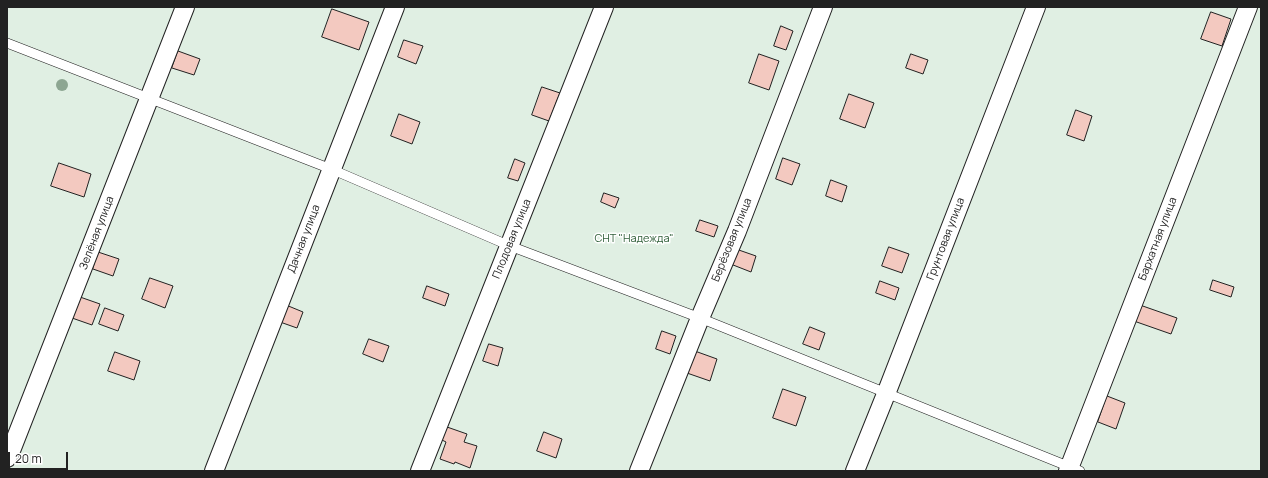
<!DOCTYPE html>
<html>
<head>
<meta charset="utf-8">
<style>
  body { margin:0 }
  #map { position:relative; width:1268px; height:478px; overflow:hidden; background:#fff; font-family:Manrope,sans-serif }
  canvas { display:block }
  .frame { position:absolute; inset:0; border:8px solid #222; pointer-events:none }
  .scale { position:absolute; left:8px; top:452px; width:60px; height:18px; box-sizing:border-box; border:2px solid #222; border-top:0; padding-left:5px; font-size:12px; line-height:14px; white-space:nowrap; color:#222; -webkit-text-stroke:3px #fff; paint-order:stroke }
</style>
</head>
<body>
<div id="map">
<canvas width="1268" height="478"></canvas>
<div class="frame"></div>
<div class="scale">20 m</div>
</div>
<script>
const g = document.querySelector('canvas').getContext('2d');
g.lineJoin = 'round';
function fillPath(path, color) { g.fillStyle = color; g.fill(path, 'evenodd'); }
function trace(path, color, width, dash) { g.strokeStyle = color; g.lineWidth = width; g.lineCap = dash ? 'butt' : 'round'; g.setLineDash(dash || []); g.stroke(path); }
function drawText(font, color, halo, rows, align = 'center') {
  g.font = font + ' Manrope,sans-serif'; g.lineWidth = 3; g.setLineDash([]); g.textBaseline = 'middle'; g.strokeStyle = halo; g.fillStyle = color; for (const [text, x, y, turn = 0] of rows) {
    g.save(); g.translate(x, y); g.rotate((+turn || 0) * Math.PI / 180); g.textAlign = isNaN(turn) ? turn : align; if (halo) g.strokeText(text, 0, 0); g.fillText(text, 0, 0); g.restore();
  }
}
const green = new Path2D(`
  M7,7H1261V471H7Z`);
fillPath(green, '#e0efe3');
trace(green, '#6f6f6f', 1);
const building = new Path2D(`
  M332,9L369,22L359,50L322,37Z
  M1211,12L1231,19L1222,46L1201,39Z
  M781,26L793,31L786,50L774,46Z
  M404,40L423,46L416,64L398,57Z
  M178,51L200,59L194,75L172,68Z
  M759,54L779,61L769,90L749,83Z
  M911,54L928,60L923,74L906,68Z
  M542,87L560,93L549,121L532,115Z
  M849,94L874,103L865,128L840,119Z
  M1076,110L1092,116L1084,141L1067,135Z
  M399,114L420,122L412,144L391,136Z
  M783,158L800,164L792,185L776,179Z
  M515,159L525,163L518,181L508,178Z
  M59,163L91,174L84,197L51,186Z
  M831,180L847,186L842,202L826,196Z
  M604,193L619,198L615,208L601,202Z
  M700,220L718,226L714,237L696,231Z
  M889,247L909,254L902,273L882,266Z
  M733,248L756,256L751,272L728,263Z
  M98,252L119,259L113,276L93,269Z
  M150,278L173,286L165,308L142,299Z
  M1213,280L1234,287L1231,297L1210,290Z
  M880,281L899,288L895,300L876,293Z
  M427,286L449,294L445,306L423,298Z
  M80,297L100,304L92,325L72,318Z
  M1137,304L1177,318L1171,334L1131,320Z
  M286,305L303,312L297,328L280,322Z
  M105,308L124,315L118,331L99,324Z
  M810,327L825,333L819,350L803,344Z
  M662,331L676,336L670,354L656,349Z
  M369,339L389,346L383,362L363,354Z
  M489,344L503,348L498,366L483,361Z
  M692,350L717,359L710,381L684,372Z
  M115,352L140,361L134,380L108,371Z
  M783,389L806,397L796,426L773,418Z
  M1107,396L1125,403L1116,429L1098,422Z
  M447,427L467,434L464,442L477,446L470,468L455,462L454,464L440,459L446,442L442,440Z
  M544,432L562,439L556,458L537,451Z`);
fillPath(building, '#f3c9c0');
trace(building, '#222', 1);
const service = new Path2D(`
  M7,43L331,169L510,246L700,318L1080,471`);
const minor = new Path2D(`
  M7,458L12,448L185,7
  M214,471L395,7
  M420,471L604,7
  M639,471L700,318L737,231L823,7
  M855,471L886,394L1036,7
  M1068,471L1248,7`);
trace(service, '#222', 10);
trace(minor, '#222', 20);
trace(service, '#fff', 9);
trace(minor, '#fff', 18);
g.fillStyle = '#8da692';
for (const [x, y] of [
  [62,85]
]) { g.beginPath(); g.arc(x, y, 6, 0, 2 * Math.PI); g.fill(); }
drawText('11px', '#222', '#fff', [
  ["Зелёная улица",97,233,-69],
  ["Дачная улица",304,239,-69],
  ["Плодовая улица",512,239,-68],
  ["Грунтовая улица",946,239,-69],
  ["Бархатная улица",1158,239,-69],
  ["Берёзовая улица",732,240,-68]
]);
drawText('11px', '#2f5e38', '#fff', [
  ["СНТ \"Надежда\"",634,239]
]);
</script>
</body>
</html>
